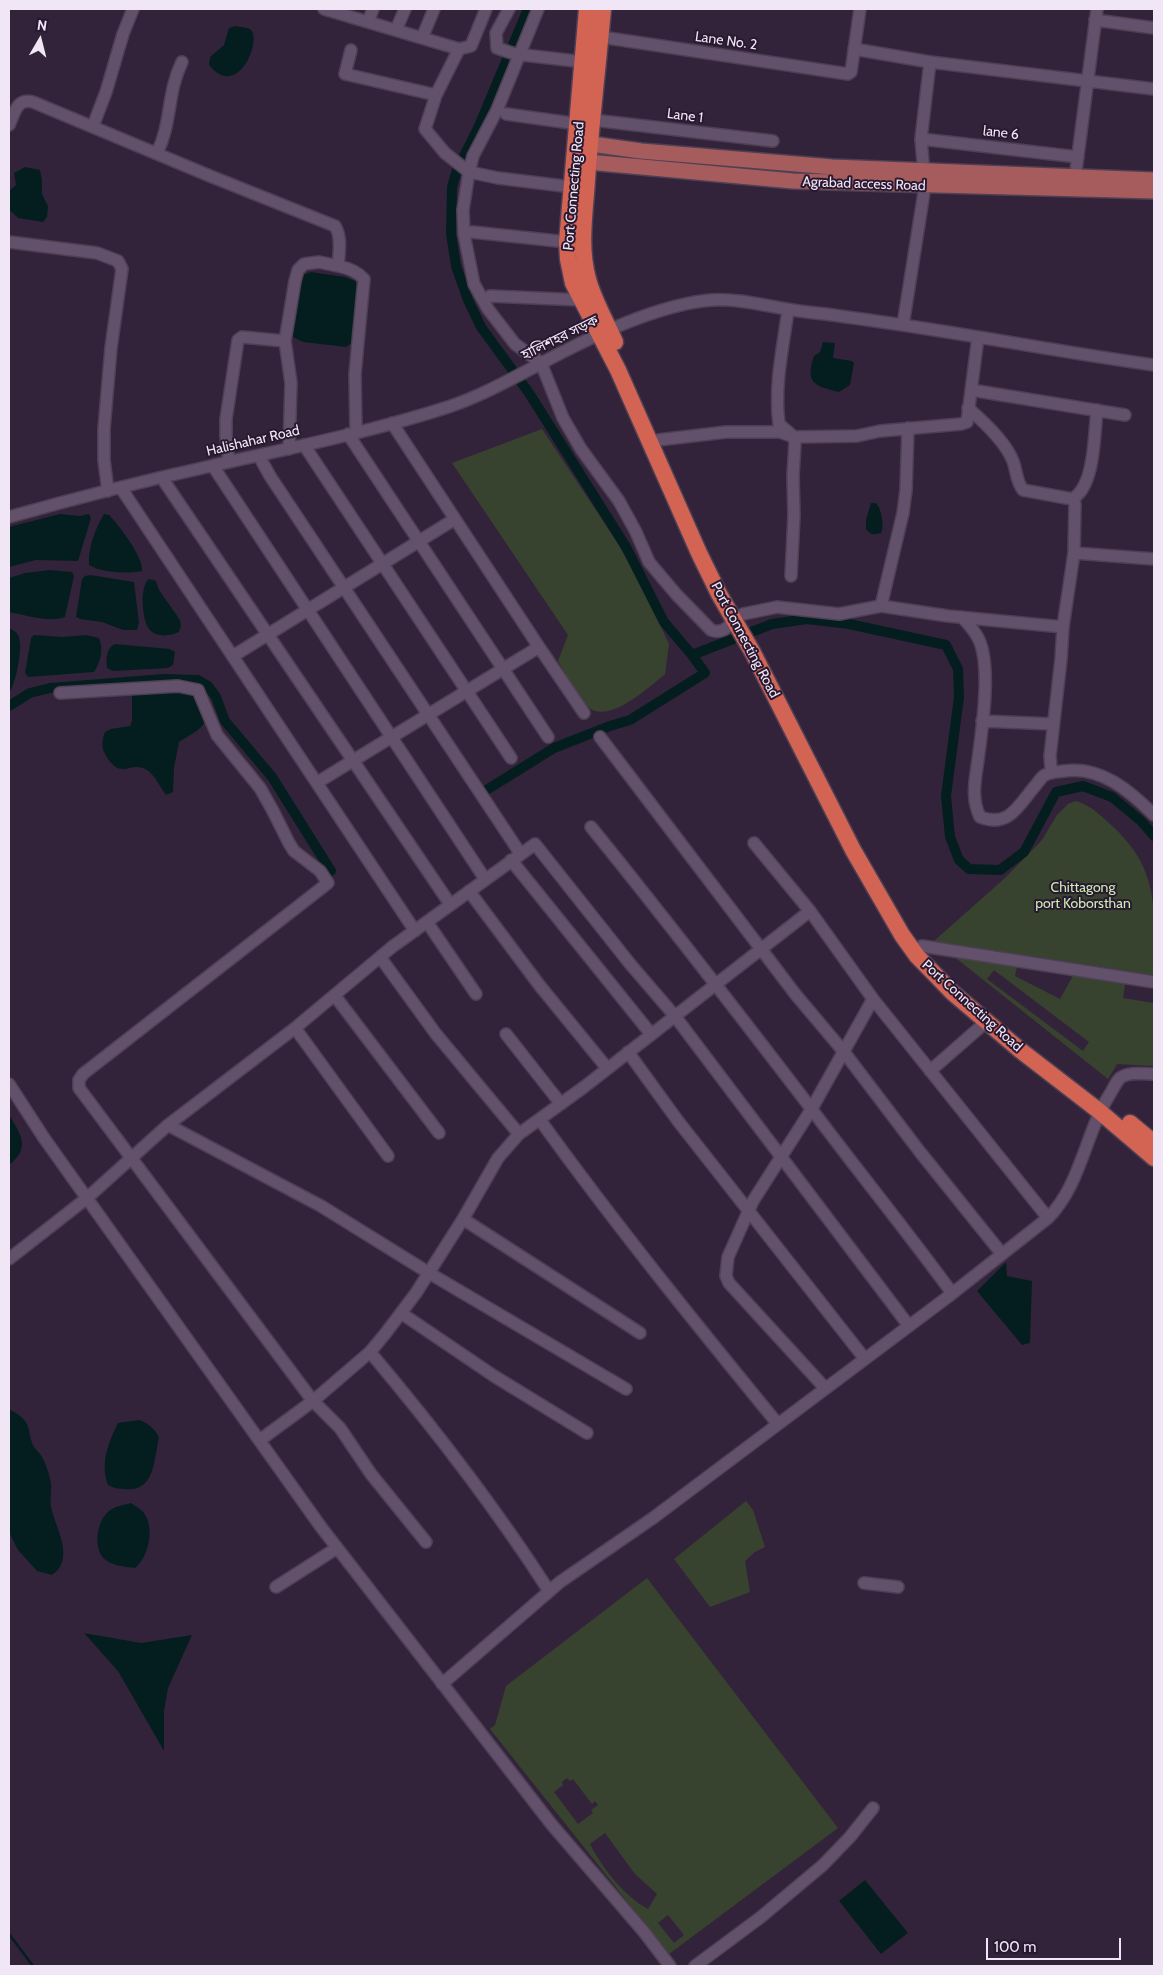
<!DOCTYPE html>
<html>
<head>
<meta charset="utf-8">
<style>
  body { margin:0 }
  #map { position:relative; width:1163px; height:1975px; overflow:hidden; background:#33233a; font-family:Cabin,sans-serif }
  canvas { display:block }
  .frame { position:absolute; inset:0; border:10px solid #f1e6f5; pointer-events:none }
  .north { position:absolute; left:15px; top:15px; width:50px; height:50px; -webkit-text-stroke:4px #291930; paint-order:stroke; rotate:8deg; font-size:14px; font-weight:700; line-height:20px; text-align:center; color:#f1e6f5 }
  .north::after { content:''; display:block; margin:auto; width:18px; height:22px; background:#f1e6f5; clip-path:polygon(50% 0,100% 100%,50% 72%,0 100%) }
  .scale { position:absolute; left:986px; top:1938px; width:135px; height:22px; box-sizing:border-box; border:2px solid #f1e6f5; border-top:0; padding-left:6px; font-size:15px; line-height:18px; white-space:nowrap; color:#f1e6f5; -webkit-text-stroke:4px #291930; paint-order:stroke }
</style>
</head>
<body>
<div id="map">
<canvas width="1163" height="1975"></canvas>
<div class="frame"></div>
<div class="north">N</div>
<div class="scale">100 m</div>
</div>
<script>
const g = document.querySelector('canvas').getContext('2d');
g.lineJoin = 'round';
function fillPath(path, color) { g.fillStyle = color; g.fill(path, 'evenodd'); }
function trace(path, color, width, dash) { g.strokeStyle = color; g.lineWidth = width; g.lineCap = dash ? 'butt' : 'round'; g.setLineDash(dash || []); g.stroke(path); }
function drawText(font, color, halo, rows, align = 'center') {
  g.font = font + ' Cabin,"Noto Sans Bengali",sans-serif'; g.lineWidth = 4; g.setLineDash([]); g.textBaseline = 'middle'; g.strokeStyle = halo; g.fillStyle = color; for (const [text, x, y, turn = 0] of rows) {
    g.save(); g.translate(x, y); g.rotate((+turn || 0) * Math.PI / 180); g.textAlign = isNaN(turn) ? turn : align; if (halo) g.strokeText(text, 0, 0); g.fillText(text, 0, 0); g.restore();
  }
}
fillPath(new Path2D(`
  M542,429L617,542L640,582L669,644L665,674C649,687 609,725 588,707C580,701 564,671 558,661L568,635L452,463Z
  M1076,801C1090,805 1099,814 1110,824C1162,870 1154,913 1154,975L934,941L1005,878L1042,840L1057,815L1068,804Z
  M952,955L1154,985V988L1125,984L1123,998L1153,1003L1154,997V1066L1117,1064L1108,1079ZM1017,967L1073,976L1060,999L1015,976ZM994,970L1089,1042L1083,1051L987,979Z
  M746,1501L753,1510L765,1547L755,1552L745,1561L750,1592L710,1607L674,1559Z
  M647,1578L838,1828L669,1954L490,1729L495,1725L506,1686ZM567,1778L570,1781L573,1779L592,1804L595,1801L598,1805L591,1810L593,1813L578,1824L554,1792L563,1785L562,1782ZM605,1833L635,1874L657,1894L648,1909C623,1895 603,1869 590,1844ZM668,1915L684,1935L674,1943L658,1923Z`), '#37432f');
fillPath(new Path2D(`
  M236,26C240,27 248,27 251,30C262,40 238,101 209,65L210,57L224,45L229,28Z
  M25,167L40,170L42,180V194L48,206L47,217L43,222L18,218L12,212L9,211V191L16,185L14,173Z
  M311,272L345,277L355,281L359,288L354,332L352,343L346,347L303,342L291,336L299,279L303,275Z
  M823,342L835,343L833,358L852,361L854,363L850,385L839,392C814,386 805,383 814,356L820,352Z
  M871,503H876C881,508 885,526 881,533C875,535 870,535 866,529V520Z
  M60,514L80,516L89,514L91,518L78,561L36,560L9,567V527Z
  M104,514L109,515C119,525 144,558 142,571C127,574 102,573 89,565C88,548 95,529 104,514Z
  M50,570L72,572L74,576L65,617C48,623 26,615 9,612V578L25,573Z
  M90,575L134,582L139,622L137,630H123L102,622L80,619L76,617L82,579L85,576Z
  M149,579L156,581L159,590L180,620L181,626L179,632C170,636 156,638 149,629C142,620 139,586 149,579Z
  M9,628C12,630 16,631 18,635C24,645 16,684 9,693Z
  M34,635L63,637L86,635L99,638C104,650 100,663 94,672L28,677L25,673L31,638Z
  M115,644L170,649L175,652L173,665L168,668L113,671L107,668C106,659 106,648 115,644Z
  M173,691L193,693C210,726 210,723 179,742L174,768L173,792L166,795C160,787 155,775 147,770C131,759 121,783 105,754C101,747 102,740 105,732L111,729L130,726L132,721V693Z
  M9,1115C21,1134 31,1148 9,1165Z
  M1006,1262L1007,1276L1032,1281L1030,1343L1022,1345L977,1291Z
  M9,1409C18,1414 27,1419 29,1430C30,1435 31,1441 33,1445C35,1449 38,1451 40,1454C46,1462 49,1474 51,1483C52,1492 49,1502 52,1511C57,1530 75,1560 52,1575L37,1571L18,1550L9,1532Z
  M139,1420C147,1422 155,1429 159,1437C154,1460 155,1493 124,1489C118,1489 114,1488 108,1485C100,1464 108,1443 118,1423Z
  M131,1503C137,1507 143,1510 146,1516C154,1532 148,1558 135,1568C126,1567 115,1566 107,1561C92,1552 96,1521 109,1511C115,1506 124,1505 131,1503Z
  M84,1633L141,1643L192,1635L168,1688L164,1711V1751L118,1671Z
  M865,1880L908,1933L881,1954L839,1901Z`), '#041e20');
trace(new Path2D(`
  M9,1934L33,1966`), '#041e20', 2.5);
trace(new Path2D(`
  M692,655L772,624L807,619L849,624L946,645L958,669L959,697L946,796L950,837L959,860L969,869L1000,870L1024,852L1056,792L1083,786L1112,797L1141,821L1154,836
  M9,706L30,693L50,688L164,679L198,680L208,686L216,697L225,721L272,777L331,871
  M488,789L554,748L610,726L630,720L705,673L692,655L664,622L626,547L529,393L481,327L468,300L456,266L451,234L452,187L457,170L479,126L528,9`), '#041e20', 10);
const minor = new Path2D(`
  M324,9L459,49L436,95
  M509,9L496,33L497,48L515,54L584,62
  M538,9L497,110L473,156L469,172L463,210L464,234L474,284L488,309L515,344L541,363L563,418L581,449L619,501L636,532L649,562L676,594L711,630C722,634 727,628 735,620
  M1095,20L1154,28
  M368,22L373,9
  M396,30L405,9
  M601,37L848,74L851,72L860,9
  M422,38L434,9
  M459,49L471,46L486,9
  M854,49L930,62L921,139L925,186L903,325
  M351,50L345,74L436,95L425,129L445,153L469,172L498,178L572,187
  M930,62L1154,89
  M506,114L578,124
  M593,120L773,141
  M9,125C15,112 17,98 33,102L210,176L335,226C342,237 339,254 338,266C348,268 357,271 364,279L355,374L356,432
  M93,126L106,92L123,34L133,9
  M921,139L1078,157
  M157,153C172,123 167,92 182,62
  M1075,178L1097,9
  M472,232L567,242
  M9,242L97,253L118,261L122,269L111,348L104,429V460L108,491
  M490,296L582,300
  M788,310C783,347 774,386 779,424L794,437L795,443L793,476L794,515L791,576
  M971,390L1125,415
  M968,408C983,421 1006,443 1013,461C1017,472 1016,481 1023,490L1072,499C1095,487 1094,435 1097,410
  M392,423L539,647L584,713
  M348,434L548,737
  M658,440L726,432H780L794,437L857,436L880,431L961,424L967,422L978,337
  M304,445L511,758
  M289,449L291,383L285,341L295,281L298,270L304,264L319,262L338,266
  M259,456L270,476L520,853
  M229,462L226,436V419L238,340L242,337L285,341
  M213,466L485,879
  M162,478L450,904
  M121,488L415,931
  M9,517C76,498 143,481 211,466C290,448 371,432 448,407C481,396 509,380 540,364C588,338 658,304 712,300C744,298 775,309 807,312C923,325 1038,349 1154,365
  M1074,553L1154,559
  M881,606L903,513L906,490L908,428
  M743,614L777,607L839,614L881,606L948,616L1063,627
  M962,617C969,625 976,632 980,642C991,671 982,729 978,760C975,781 971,798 980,817C1009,828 1018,806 1035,786C1038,783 1041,777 1045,775C1051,772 1058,772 1064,771C1100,765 1130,791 1154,815
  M233,656L455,519
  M60,693L178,686L198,690L217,735L260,788L273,811L289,843L294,851L320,871L328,883L83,1074L79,1080V1088L313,1401L340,1428L371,1474L426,1542
  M982,721L1053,724
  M600,737L796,995L844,1052L920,1152L1002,1254
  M1056,772L1051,769L1050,756L1061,659L1063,627L1074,553L1075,504L1072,499
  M318,782L539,647
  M591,827C666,919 738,1013 810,1107C857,1170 906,1230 952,1293
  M754,843L810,911L873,999L1048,1218
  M511,860L651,1034
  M469,891L540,986L607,1068
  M427,922L476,994
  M922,946L1154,982
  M380,957L436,1034L519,1134
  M335,996L439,1133
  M295,1028L388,1156
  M506,1034L561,1104
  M628,1052L678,1121L865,1359
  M930,1071L986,1022
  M9,1084L44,1138L321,1527L552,1825L644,1932L670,1966
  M540,1120C615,1224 696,1324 777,1423
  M168,1125L321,1206L429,1273L626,1389
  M463,1219L640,1333
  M9,1259L87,1198L168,1125L295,1028L392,947L535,844L631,965L674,1015L909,1326
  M401,1313L494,1376L587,1433
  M370,1352C434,1428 495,1507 549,1591
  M825,1388L729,1283L726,1276L728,1257L753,1201L811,1110L873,999
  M260,1440L313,1401L370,1352L385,1334L416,1293L463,1219L498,1158L519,1134L584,1087L810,911
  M864,1583L898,1587
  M276,1587L337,1548
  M442,1684L560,1582L653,1518L949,1296L1048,1218C1081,1185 1085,1133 1110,1094C1113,1089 1116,1082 1120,1078C1129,1071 1144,1074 1154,1074
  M695,1966L761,1917L823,1865L850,1837L873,1808`);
const major = new Path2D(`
  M577,142L641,151L832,167L1154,180
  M577,161L793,181L1154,191`);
const highway = new Path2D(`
  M587,9L567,242L568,259L573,283L618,370L699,553L719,594L753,653L853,850L902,935L917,956L953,993L1020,1050L1099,1111L1154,1158
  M603,9C598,66 591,123 587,180C585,213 579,246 588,279C594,301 606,321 615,342
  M1130,1123L1154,1143`);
trace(minor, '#4e4054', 14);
trace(major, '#4e4054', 18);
trace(highway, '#4e4054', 19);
trace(minor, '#63516b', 11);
trace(major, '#a65c5d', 15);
trace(highway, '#d36454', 16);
drawText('14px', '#f1e6f5', '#291930', [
  ["Lane No. 2",726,41,8],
  ["Lane 1",685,116,7],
  ["lane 6",1001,133,6],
  ["Agrabad access Road",864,184,2],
  ["Port Connecting Road",574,186,-85],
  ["হালিশহর সড়ক",560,338,-26],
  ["Halishahar Road",253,441,-13],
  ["Port Connecting Road",745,640,62],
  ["Port Connecting Road",972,1006,42]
]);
drawText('14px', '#cbecb2', '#291930', [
  ["Chittagong",1083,888],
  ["port Koborsthan",1083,904]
]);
</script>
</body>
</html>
